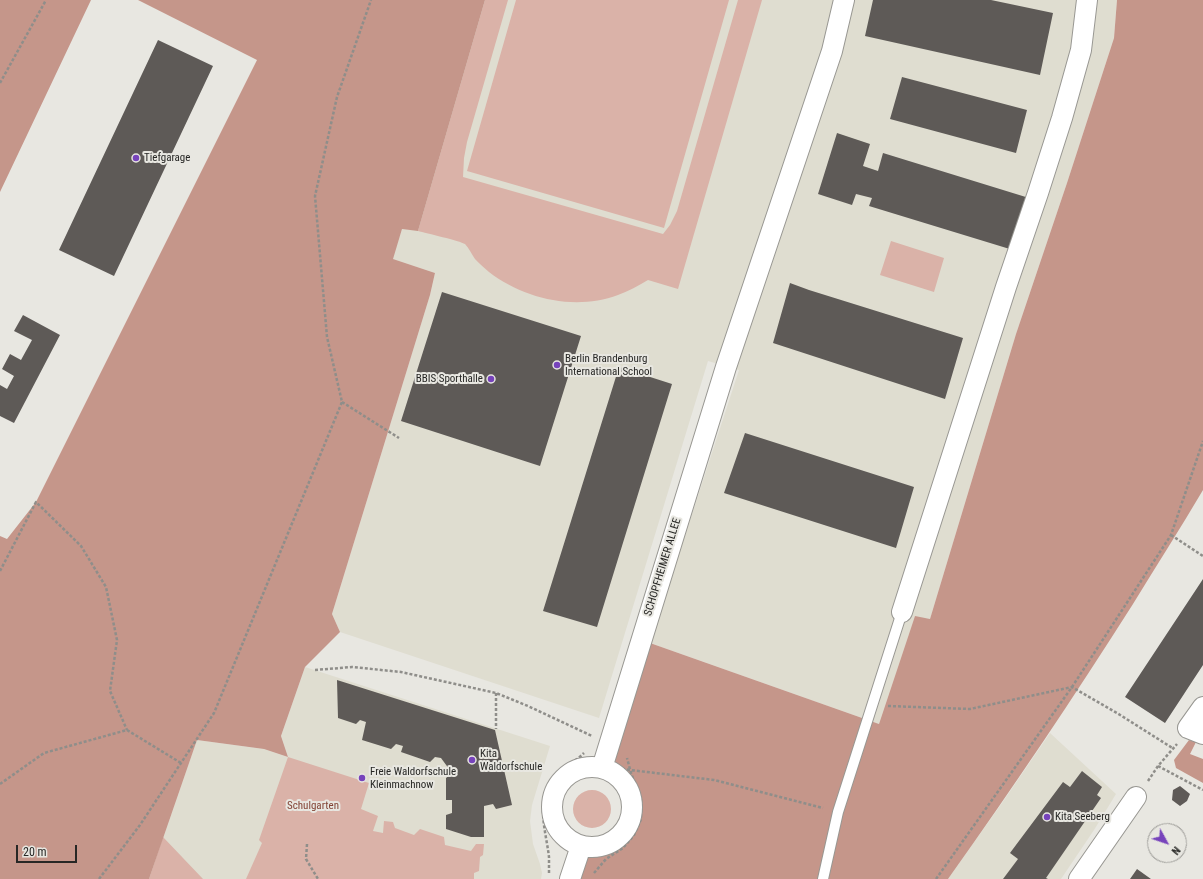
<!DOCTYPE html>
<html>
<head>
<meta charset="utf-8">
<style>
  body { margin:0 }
  #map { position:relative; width:1203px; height:879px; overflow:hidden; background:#e8e7e1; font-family:"Roboto Condensed",sans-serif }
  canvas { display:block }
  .north { position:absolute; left:1147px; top:823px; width:40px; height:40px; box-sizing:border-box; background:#e8e7e1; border:1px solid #9b9a96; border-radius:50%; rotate:130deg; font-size:11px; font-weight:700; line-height:16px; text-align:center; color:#272725 }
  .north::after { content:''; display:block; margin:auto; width:14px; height:18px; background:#7743bb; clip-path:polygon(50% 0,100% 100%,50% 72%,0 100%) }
  .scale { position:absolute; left:16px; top:845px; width:61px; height:18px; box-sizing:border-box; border:2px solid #272725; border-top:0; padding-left:5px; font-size:12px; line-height:14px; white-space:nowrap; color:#272725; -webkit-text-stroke:3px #e8e7e1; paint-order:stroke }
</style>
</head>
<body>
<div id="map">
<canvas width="1203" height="879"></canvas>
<div class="north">N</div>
<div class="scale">20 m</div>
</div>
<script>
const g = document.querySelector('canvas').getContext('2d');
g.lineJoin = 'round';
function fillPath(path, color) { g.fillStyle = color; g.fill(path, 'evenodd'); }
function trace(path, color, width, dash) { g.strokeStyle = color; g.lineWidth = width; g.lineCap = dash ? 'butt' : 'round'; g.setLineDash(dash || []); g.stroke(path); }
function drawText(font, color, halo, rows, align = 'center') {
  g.font = font + ' "Roboto Condensed",sans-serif'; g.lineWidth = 4; g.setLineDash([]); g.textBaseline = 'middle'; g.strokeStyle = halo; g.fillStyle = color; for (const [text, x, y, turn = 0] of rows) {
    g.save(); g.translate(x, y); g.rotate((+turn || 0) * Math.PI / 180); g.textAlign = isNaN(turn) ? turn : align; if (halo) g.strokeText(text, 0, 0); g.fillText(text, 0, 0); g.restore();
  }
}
fillPath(new Path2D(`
  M485,0H1117L1114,38L1067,183L1016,334L930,619L915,617L879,724L650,643L739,370L708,361L599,718L340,632L332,614L430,295L435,273L392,259L402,229L418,230Z
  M305,667L550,746L532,805L530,821L533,844L540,864L542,873L541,879H149L197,740L264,749L288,757L281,736Z
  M1050,733L1116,794L1094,830L1061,879H948L1002,803Z`), '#dfddd0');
fillPath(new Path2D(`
  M485,0H508L467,142L464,158L463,177L663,234L670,225L677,211L738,0H762L678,289L648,280C638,286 629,291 618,295C575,311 524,299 489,272C484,268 479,263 475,259C472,255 469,248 465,244C460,241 426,233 418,231Z
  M516,0H729L664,228L467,171Z
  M891,241L944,258L934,292L880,275Z
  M288,757L369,783L361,809L378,816L373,831L383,833L384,821L393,822L395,828L414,835L420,829L444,837L445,845L471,851L476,844H484L483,855L480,857L479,871L474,873V879H246L262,843L259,840Z
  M573 809a19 19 0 1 1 38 0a19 19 0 1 1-38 0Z
  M163,837L203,879H149Z`), '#dab2a8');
fillPath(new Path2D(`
  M0,0H91L0,192Z
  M138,0H485L418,231L402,229L393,259L435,273L430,295L332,614L340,632L305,667L281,736L288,757L264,749L197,740L149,879H0V536L7,539L36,502L257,60Z
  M1117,0H1203V490C1180,529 1156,566 1133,604C1074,697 1012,789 948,879H570L581,846C590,847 597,848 606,845C631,836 640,801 622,781C617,774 610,771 602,768L650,643L879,724L915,616L930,619L1016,334L1067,183L1114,38Z
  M1189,740L1196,742L1190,754L1203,759V783L1176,768L1174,760Z`), '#c5968a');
fillPath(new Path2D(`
  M873,0H991L1053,13L1040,75L865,36Z
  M158,40L213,66L114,276L59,250Z
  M902,77L1027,110L1016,153L890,119Z
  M837,133L870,144L863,166L878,171L883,153L1029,198L1013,250L869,206L872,198L856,194L852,205L818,194Z
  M790,283L809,290L963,338L945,399L773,343Z
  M442,292L581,336L540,466L401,421Z
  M23,315L60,335L14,423L0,416V385L7,389L14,376L2,369L10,354L21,360L32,340L14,331Z
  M619,367L672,384L597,627L543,611Z
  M745,433L914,487L896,548L724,493Z
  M1203,579V665L1165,723L1125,697Z
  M337,680L495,730L512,805L496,809L493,804L484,806V837H471L446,829V815L452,813V800H446V778L452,773L441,758L435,757L430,762L401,752L403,746L396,744L391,749L362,740L366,722L360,720L356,724L338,718Z
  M1082,771L1102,787L1097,795L1101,798L1046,878L1048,879H1003L1018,859L1010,853L1063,782L1070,787Z
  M1180,786L1190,794L1187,801L1180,806L1172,800L1173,790Z
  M1137,869L1151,879H1130Z`), '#5e5a57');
const lane = new Path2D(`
  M823,879L838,812L902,612`);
const street = new Path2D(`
  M902,612L1006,287L1038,193L1062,118L1081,50L1087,0
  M1203,707L1188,728L1203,734
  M552 807a40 40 0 1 1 80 0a40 40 0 1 1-80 0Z
  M602,768L726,367L832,51L844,0
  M570,879L581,846
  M1079,879L1136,797`);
trace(lane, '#989792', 12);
trace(street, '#989792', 22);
trace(new Path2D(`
  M0,83L46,0
  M342,402L399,438
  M1171,535L1203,556
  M0,571L36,502L81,546L106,587L117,640L110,691L127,730
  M315,670L352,667L401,672L496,693L528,706L592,736
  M496,693V729
  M888,706L970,709L1072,687L1117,713L1174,749
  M1158,766L1203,790
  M622,769L714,780L823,808
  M1148,781L1158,766L1177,744
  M0,784L44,753L127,730L181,763
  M307,844L306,859L318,879
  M549,873C549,868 549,862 549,857C546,831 535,802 554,779C562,768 575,762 584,753
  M594,873L606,859L623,848L634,835L641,819V800L631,773L627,758
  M99,879L140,825L214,713L342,402L327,337L315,196L337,97L371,0
  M936,879L1072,687L1171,535L1203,441`), '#8f8e8a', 2.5, [3, 2]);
trace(lane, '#fff', 10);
trace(street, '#fff', 20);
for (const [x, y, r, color] of [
  [136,158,4,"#7743bb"],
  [557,365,4,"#7743bb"],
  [491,379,4,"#7743bb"],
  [472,760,4,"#7743bb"],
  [362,778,4,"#7743bb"],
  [1047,817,4,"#7743bb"]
]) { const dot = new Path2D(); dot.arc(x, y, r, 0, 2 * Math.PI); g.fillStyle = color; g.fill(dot); trace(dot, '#e8e7e1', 1.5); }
drawText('11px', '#272725', '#e8e7e1', [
  ["Tiefgarage",144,158],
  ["Berlin Brandenburg",565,359],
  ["International School",565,372],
  ["BBIS Sporthalle",483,379,"right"],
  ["Kita",480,754],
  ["Waldorfschule",480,767],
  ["Freie Waldorfschule",370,772],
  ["Kleinmachnow",370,785],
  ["Kita Seeberg",1055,817]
], 'left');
drawText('11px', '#272725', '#e8e7e1', [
  ["SCHOPFHEIMER ALLEE",663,567,-73]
]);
drawText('11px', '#824335', '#e8e7e1', [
  ["Schulgarten",313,806]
]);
</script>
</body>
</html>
